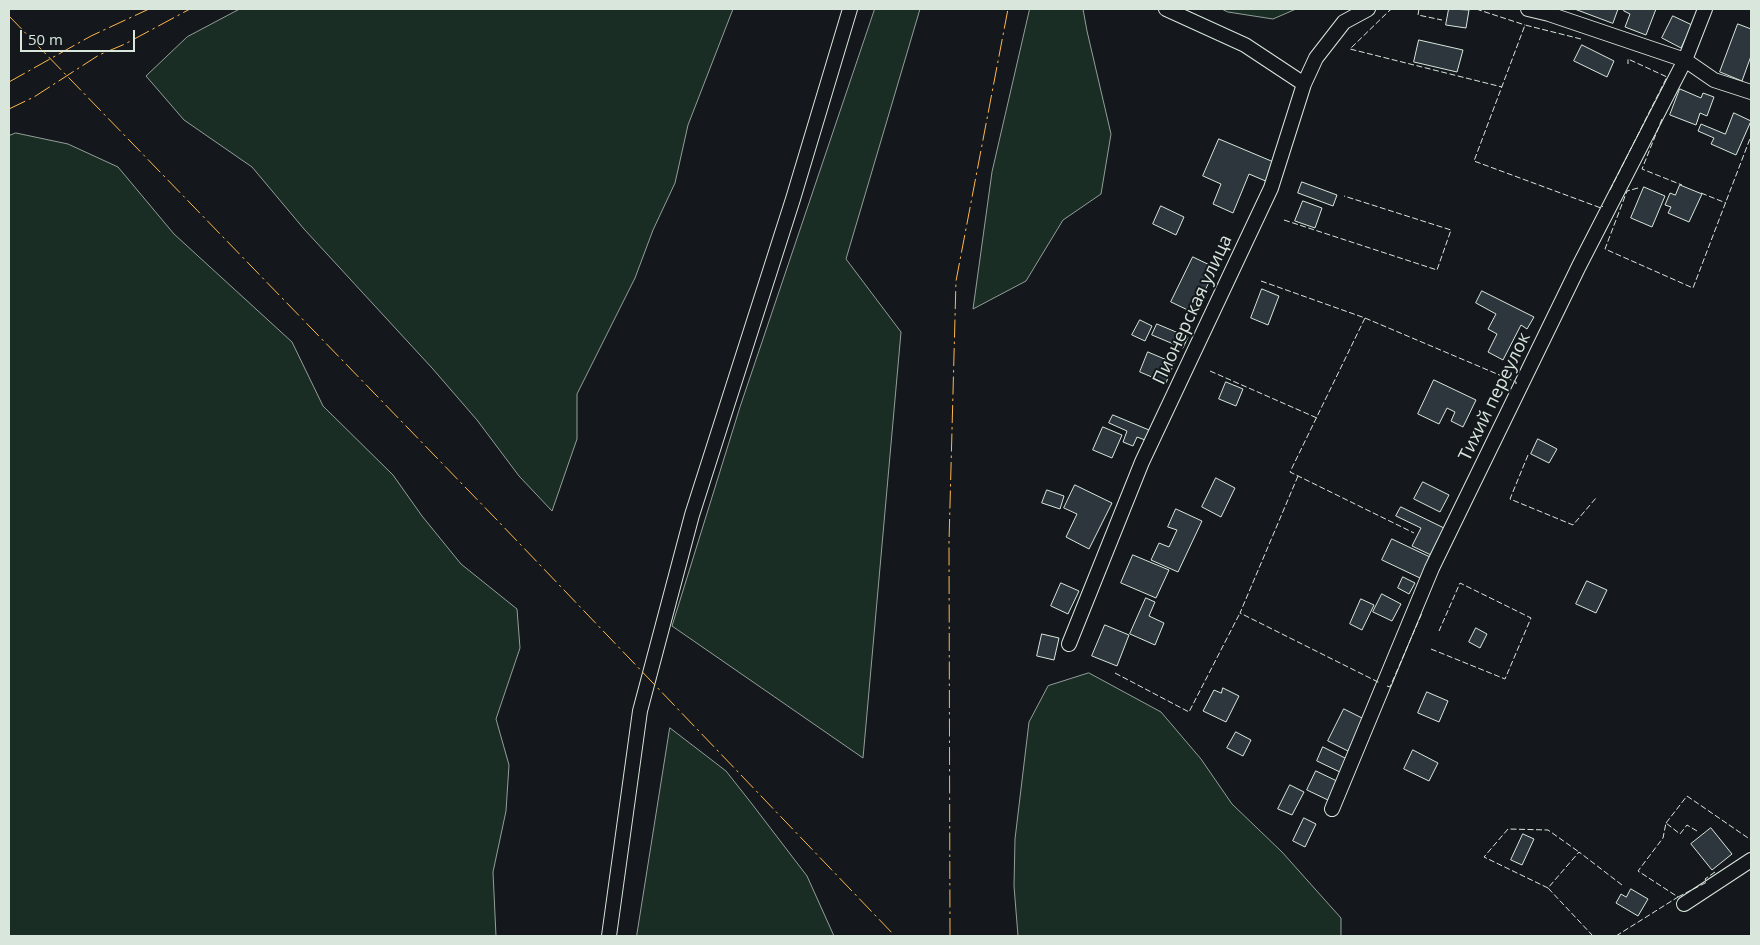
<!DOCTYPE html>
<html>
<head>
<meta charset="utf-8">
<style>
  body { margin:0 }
  #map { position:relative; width:1760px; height:945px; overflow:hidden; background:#14181c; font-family:"Open Sans",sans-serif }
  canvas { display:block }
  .frame { position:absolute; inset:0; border:10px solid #d8e6dc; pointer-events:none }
  .scale { position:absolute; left:20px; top:30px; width:115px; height:22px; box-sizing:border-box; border:2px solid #d8e6dc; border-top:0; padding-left:6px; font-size:15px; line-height:18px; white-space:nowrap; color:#d8e6dc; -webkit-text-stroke:4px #14181c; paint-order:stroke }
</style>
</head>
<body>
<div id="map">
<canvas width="1760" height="945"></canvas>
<div class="frame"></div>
<div class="scale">50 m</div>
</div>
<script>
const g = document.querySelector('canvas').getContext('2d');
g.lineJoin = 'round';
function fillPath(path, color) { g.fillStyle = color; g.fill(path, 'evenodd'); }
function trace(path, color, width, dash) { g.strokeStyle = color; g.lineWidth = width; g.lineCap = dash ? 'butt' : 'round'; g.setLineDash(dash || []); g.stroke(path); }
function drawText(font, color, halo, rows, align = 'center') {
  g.font = font + ' "Open Sans",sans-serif'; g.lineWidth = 4; g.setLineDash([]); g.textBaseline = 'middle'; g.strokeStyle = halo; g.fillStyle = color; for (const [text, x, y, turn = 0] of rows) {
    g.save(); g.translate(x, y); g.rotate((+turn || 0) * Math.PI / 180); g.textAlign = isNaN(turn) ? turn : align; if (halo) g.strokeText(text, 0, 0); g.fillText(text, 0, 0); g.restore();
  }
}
const green = new Path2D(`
  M240,9H733L688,125L675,183L653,230L635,278L577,394V439L552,511L519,476L477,420L432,368L304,229L252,167L184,120L146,76L187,37Z
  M875,9H920L846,259L901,332L863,758L672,626L740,407Z
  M1030,9H1083L1087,31L1111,134L1101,194L1063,220L1026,281L973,309L992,172Z
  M1222,9H1296L1273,19L1228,12Z
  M16,133L68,144L118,167L174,234L292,342L323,406L393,475L422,516L461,564L517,609L520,648L496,719L509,765L506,811L493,872L496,936H9V136Z
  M1089,673L1161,712L1201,759L1232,804L1282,852L1341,918V936H1018L1014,886L1015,839L1029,722L1048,686Z
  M670,728L726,771L752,804L807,876L834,936H637Z`);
fillPath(green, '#1a2d24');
trace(green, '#939e99', 1);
const building = new Path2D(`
  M1449,9L1469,10L1466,28L1446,25Z
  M1575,9H1618L1613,23Z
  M1625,9H1656L1646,35L1625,27L1630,14L1624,11Z
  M1673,16L1692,25L1681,48L1662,38Z
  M1738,24L1751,29V56L1742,81L1720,72Z
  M1419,40L1463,50L1457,72L1414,62Z
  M1582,45L1614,61L1607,77L1574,61Z
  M1680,89L1701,98L1703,93L1714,97L1707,116L1700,113L1696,125L1670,115Z
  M1734,113L1751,121L1736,155L1711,144L1714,138L1698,131L1701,124L1725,134Z
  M1219,139L1276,163L1268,182L1249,174L1233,213L1213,204L1221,184L1203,176Z
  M1302,182L1337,195L1333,206L1298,193Z
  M1680,185L1702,194L1689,222L1668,213L1671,207L1665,205L1670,193L1675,195Z
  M1644,187L1665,196L1652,227L1631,218Z
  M1303,201L1322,208L1315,228L1295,221Z
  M1161,206L1184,217L1176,235L1153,224Z
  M1193,257L1216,268L1194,313L1171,302Z
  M1262,289L1279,296L1268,325L1251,318Z
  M1482,291L1534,317L1527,329L1521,325L1503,360L1488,352L1497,334L1488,329L1496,314L1476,303Z
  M1140,320L1152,326L1145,341L1132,335Z
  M1157,324L1188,337L1183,348L1152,335Z
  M1148,352L1174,363L1166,383L1140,372Z
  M1434,380L1476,400L1463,427L1451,421L1455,412L1447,408L1439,424L1418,414Z
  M1226,382L1243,389L1236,406L1219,399Z
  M1113,415L1149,430L1145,440L1137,437L1133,446L1123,442L1127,431L1109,423Z
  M1103,427L1122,435L1112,458L1093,450Z
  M1538,439L1557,449L1549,463L1531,454Z
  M1216,478L1235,488L1221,517L1202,507Z
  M1423,482L1449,495L1440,512L1414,499Z
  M1075,485L1112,503L1089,549L1066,537L1077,514L1064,508Z
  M1047,490L1064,496L1060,509L1042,503Z
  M1401,507L1444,528L1431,555L1412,546L1421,528L1396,516Z
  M1176,509L1202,521L1178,572L1151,560L1159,543L1169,547L1177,530L1168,527Z
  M1392,539L1430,557L1420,578L1382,560Z
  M1133,555L1169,570L1156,598L1121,583Z
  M1403,577L1415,583L1409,594L1398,588Z
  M1587,581L1607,590L1596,613L1576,604Z
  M1061,583L1079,591L1068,614L1051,606Z
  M1382,594L1401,604L1392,621L1373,612Z
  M1146,598L1155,602L1149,616L1164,623L1155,645L1130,634Z
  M1361,599L1374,605L1362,630L1350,624Z
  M1105,625L1129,635L1117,666L1092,656Z
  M1476,628L1487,634L1480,648L1469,642Z
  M1042,634L1059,638L1054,660L1037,656Z
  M1223,688L1239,696L1226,722L1203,711L1214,690L1221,693Z
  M1427,692L1448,701L1439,722L1418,713Z
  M1344,709L1364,719L1348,751L1328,741Z
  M1236,732L1251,740L1243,756L1227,748Z
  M1323,747L1349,760L1342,773L1317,761Z
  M1413,750L1438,763L1429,781L1404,769Z
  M1316,771L1339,782L1330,801L1307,790Z
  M1290,785L1304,792L1292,815L1278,809Z
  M1304,818L1316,824L1305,847L1293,841Z
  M1711,828L1732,854L1712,870L1691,844Z
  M1523,834L1534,839L1522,865L1511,860Z
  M1631,889L1648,899L1638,916L1616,903L1621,894L1626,897Z`);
fillPath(building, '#2c363c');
trace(building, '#d8e6dc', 1);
const street = new Path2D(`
  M1166,9L1245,45L1304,84
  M1528,9L1549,14L1685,60L1714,80L1751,92
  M1069,644L1142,462L1271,188L1304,84L1316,58L1344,22L1368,9
  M1332,809L1432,568L1579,266L1685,60L1705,9
  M1684,904L1751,860
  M609,936L640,711L692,515L793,199L850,9`);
trace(street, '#d8e6dc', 16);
trace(street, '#14181c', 14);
trace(new Path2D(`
  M1393,9L1390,10L1350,49L1502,87
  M1419,9L1418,15L1442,20
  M1476,9L1525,25
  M1581,39L1525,25L1474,161L1601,208L1603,206
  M1662,119L1642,169L1682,185
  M1638,188L1627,191L1605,249L1693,288L1751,136
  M1610,190L1667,77L1628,59V64
  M1701,193L1726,203
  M1284,220L1437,270L1451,230L1344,196
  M1261,281L1365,318L1290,472L1414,533
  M1365,318L1516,382V384
  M1210,371L1317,418
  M1528,455L1510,499L1573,525L1596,498
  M1298,476L1240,613L1380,683
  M1431,649L1505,679L1531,618L1460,583L1439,631
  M1115,673L1189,712L1240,613
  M1387,686L1390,687L1422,613
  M1666,823L1687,796L1751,840
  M1548,888L1484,857L1508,829L1548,830L1579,852
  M1678,897L1707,882L1705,879L1715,872
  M1593,936L1548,888L1579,852L1622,885
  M1616,936L1678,897L1638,871L1663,838L1666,823L1680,834L1687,825L1697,831`), '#d8e6dc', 1, [6, 2.5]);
trace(new Path2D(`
  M9,16L497,520L895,936
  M9,82L91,36L149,9
  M9,109L34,97L99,55L125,44L190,9
  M950,936L949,542L956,281L1008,9`), '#ffb74d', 1, [18, 4, 2.5, 4]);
drawText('18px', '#d8e6dc', '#14181c', [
  ["Пионерская улица",1193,310,-65],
  ["Тихий переулок",1495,397,-64]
]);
</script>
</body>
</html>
